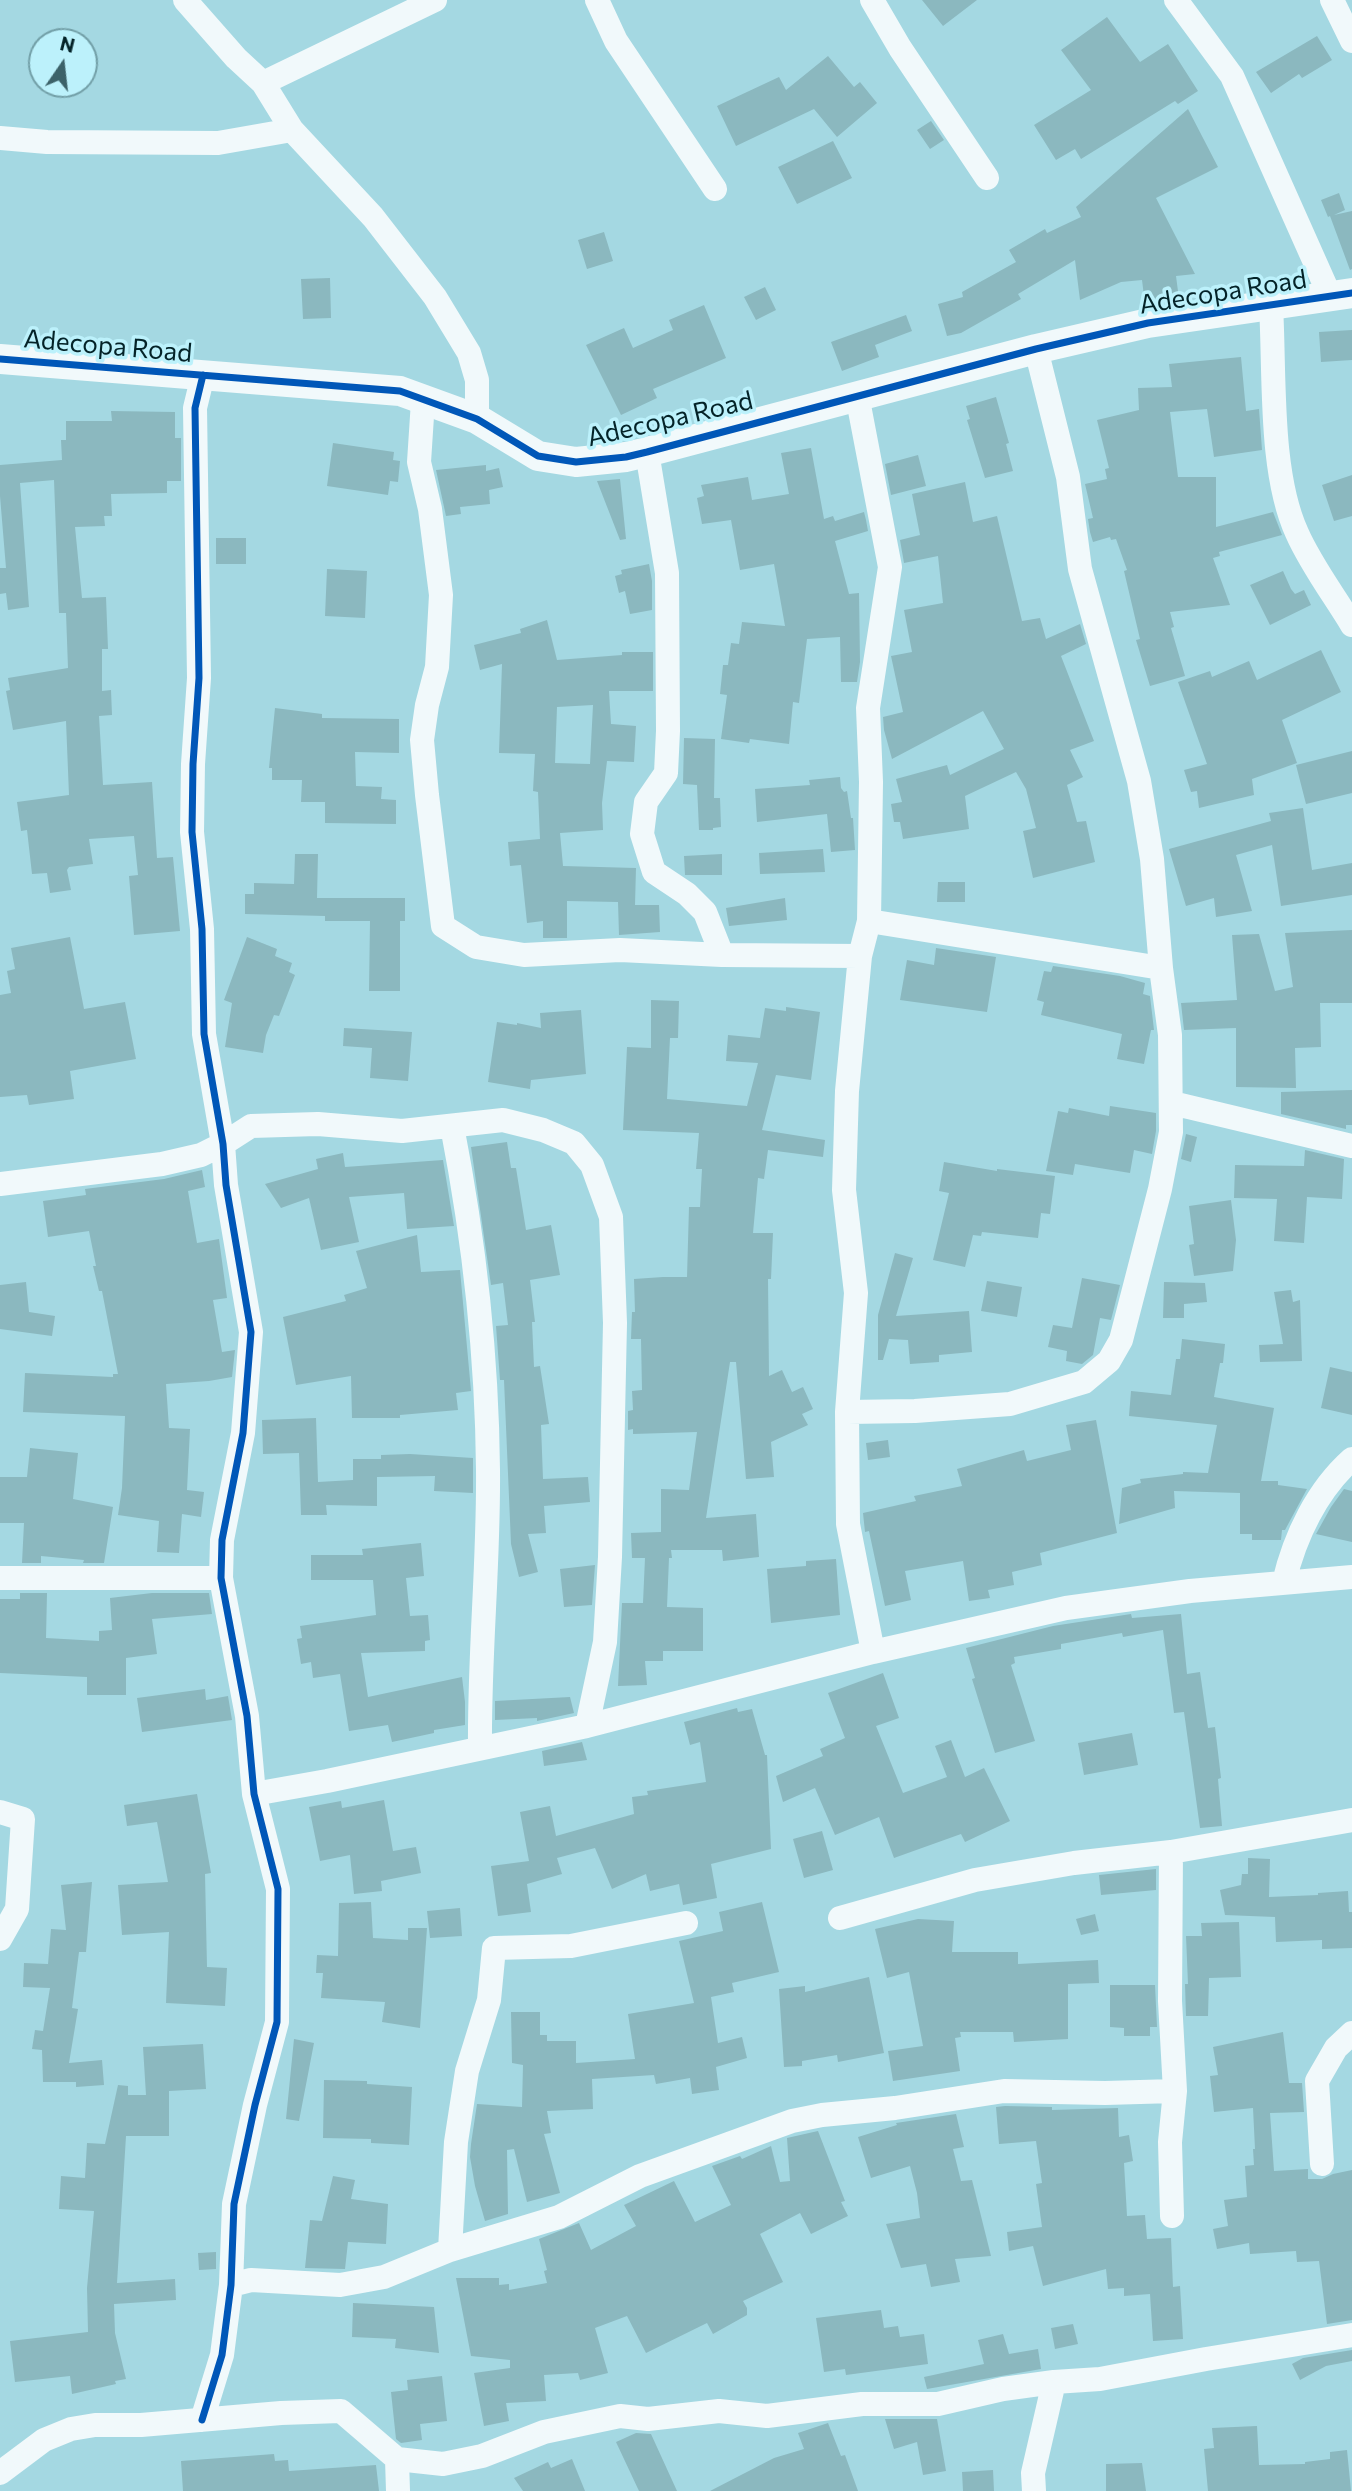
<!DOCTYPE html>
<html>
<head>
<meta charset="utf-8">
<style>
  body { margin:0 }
  #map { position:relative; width:1352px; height:2491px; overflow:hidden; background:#a4d8e2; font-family:Commissioner,sans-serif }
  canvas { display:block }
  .north { position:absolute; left:28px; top:28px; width:70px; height:70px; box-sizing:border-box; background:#bcf1fb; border:2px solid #729fa7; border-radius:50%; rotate:14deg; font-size:19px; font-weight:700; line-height:28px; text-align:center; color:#042328 }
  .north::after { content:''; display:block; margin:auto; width:24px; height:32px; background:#3c6269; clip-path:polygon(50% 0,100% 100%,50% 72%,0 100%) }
</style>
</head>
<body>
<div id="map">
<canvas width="1352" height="2491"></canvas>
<div class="north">N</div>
</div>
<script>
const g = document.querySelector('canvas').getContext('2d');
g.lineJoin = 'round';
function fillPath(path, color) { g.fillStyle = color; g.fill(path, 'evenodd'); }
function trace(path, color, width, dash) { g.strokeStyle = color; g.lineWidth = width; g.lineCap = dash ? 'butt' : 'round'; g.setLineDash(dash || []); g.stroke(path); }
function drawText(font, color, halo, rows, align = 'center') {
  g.font = font + ' Commissioner,sans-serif'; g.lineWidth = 7; g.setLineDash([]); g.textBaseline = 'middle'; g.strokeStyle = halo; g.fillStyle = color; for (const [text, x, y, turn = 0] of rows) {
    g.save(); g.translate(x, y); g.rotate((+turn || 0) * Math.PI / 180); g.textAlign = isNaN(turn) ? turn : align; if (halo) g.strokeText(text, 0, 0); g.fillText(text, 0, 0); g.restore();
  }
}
fillPath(new Path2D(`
  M922,0H977L943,26Z
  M1107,17L1140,62L1168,44L1198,91L1178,104L1175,101L1081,159L1075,149L1056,160L1034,125L1091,90L1061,50Z
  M1317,36L1332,60L1302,78L1299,74L1271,93L1256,72Z
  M828,56L854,87L860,82L877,103L837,137L814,109L736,146L717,106L779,77L786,90Z
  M1188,109L1218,167L1156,198L1195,274L1176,276L1179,299L1145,304L1142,280L1121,282L1080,300L1075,260L1018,294L1021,299L961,333L947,336L938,304L963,297L962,292L1016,262L1009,250L1045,229L1047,233L1081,217L1076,207Z
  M931,121L944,140L930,149L917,130Z
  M833,141L852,178L797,204L778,167Z
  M1339,193L1345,210L1334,215L1352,211V269L1350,270L1330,216L1328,217L1321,200Z
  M604,232L613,261L587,269L578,240Z
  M330,278L331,318L303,319L301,279Z
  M765,287L776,310L756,320L744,297Z
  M704,305L726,358L653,389L657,398L621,415L586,345L624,328L633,348L673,330L669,320Z
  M906,315L912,331L875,345L879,357L842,371L831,342Z
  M1352,330V360L1321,362L1319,332Z
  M1241,357L1246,411L1259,409L1262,450L1214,457L1207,409L1170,412L1178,477H1216V527L1273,512L1282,535L1219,552L1220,556L1213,558L1230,605L1170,612L1174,627L1171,628L1185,676L1150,686L1136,640L1140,639L1124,571L1127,570L1116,539L1111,540L1110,537L1093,542L1090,532L1088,519L1093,518L1085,484L1107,479L1105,469L1109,468L1097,420L1139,410L1138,388L1172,387L1169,364Z
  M996,397L1009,443L1006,444L1013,471L985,478L967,420L970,419L966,406Z
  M111,411L175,412V438H181V481H167V493L111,494L112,516H104L105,526L75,527L82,598L106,597L108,649H102V691L111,690L112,715L99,716L103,785L152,782L157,858L173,857L180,931L134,935L129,876L138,875L134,836L89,839L93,864L69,867L67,870L71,890L50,893L47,873L32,874L27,830L21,831L17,802L69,795L66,721L13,730L6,691L10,690L8,678L68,668L66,613H59L54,480L20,483L29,607L8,610L6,593L0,594V568H6L0,496V465L62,460L61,440H66V421H112Z
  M333,443L394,452L393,460L400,461L398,482L390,481L388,495L327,486Z
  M811,448L824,519L833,516L835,521L864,512L866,520L868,531L835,541L849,594L859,593L860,662L857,682H841L840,637L807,639L799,703L793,702L789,744L750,739L749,743L721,739L727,695L720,694L723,665H728L731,643L739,644L742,622L785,626L774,564L740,570L731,520L702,524L697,498L704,496L701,485L748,477L752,500L789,494L781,453Z
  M918,455L926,486L891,495L885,464Z
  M486,465V471L499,468L503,487L489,490L490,504L460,507L461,514L446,516L436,470Z
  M1352,475V516L1334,521L1322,485Z
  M620,479L626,539L620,540L597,481Z
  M965,482L973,522L997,516L1022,621L1040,618L1046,639L1080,624L1086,644L1061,656L1094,741L1070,750L1083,777L1067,785L1077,822L1086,821L1095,862L1033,878L1023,831L1036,828L1026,789L1016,772L965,796L969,829L903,839L900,822H894L891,804L902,802L896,779L947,765L950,775L1004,749L983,711L892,759L884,730L883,717L903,712L891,656L912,652L904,610L943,603L938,556L904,563L900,540L920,535L912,494Z
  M216,538H246V564H216Z
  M649,564L652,581V610L630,614L625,591L619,593L615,576L622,574L621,570Z
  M327,569L367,571L365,618L325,616Z
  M1283,571L1291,589L1295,594L1304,590L1311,605L1270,625L1250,585Z
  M547,620L557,660L622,655V652H653V691H609L611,724L636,726L634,762L607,761L602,803L603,830L560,833L563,866L636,868L635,905H659L660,932L619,935L618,902L567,901V938H543V921L527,923L521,865L510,866L508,842L540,839L538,792L533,791L535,754L499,753L502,664L480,670L474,645L521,633L520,629ZM593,705L590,764L555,763L557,707Z
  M1321,650L1341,692L1282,720L1297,763L1252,779L1254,795L1199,808L1197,791L1191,792L1184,770L1207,764L1178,682L1210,671L1212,677L1249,661L1257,680Z
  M275,708L322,714V718L399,719V753L355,752L356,786L382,787L381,799L396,800V824L325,823V802H301L302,780H272V768H269Z
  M684,738L715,739L714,798H720L721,827L713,828V830H699L697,785L683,784Z
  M1352,751V793L1306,804L1296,765Z
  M840,777L841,788L844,792L847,791L851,818H853L855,850L831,852L827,814L757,822L755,789L810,785L809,780Z
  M1303,808L1312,870L1352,863V895L1281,906L1272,845L1236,855L1252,911L1216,917L1214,898L1186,906L1169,849L1271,821L1269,813Z
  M823,849L825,872L760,874L759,853Z
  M295,854H318L317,898H405V921H400V991H369L370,921H325V916L245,914V894H254V883L294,884Z
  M722,854V875H685L684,856Z
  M938,882H965V902H937Z
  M785,898L787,920L729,926L726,908Z
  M1352,930V1003H1320L1321,1047L1295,1048L1296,1088L1236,1087V1028L1184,1030L1181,1003L1237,1000L1232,935L1259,934L1275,991L1293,987L1285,933Z
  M70,937L84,1009L125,1002L136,1059L70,1071L74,1099L29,1105L27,1095L0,1097V995L11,993L7,971L15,969L11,948Z
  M247,937L277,949L275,956L292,963L289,972L295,975L279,1016L274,1015L266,1035L263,1053L225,1047L232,1003L224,1000Z
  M936,948L996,957L987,1012L900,1000L907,960L934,965Z
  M1053,966L1120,976L1145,983L1143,994L1150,996L1154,1030H1151L1144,1064L1117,1059L1122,1034L1041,1015L1044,1002L1037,1000L1044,971L1051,972Z
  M651,1000L679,1001L678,1038H670L667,1099L747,1106L758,1063L726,1061L728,1035L760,1038L765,1008L786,1011V1007L820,1012L811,1080L776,1075L762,1130L825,1140L823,1157L768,1150L764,1179L758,1178L753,1233H773L771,1279H768L769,1376L782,1370L792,1392L803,1387L813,1409L802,1414L808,1425L771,1442L774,1477L746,1479L736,1362H730L706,1518L756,1514L759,1557L723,1561L722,1550H671L672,1558H669L667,1607L703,1608V1651H663V1661H645L647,1685L618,1686L622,1603H643L645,1558H632L631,1533L661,1532V1489L689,1490L697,1432L633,1434V1429L628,1430V1411L633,1410L632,1391L642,1390L641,1339H631L632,1312H635L634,1279L663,1277H687L689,1207H700L702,1169H696L699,1133L623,1130L627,1047L651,1048Z
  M581,1010L586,1074L531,1080L530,1089L488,1082L497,1022L517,1025V1023L541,1028L540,1013Z
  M344,1028L412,1032L408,1081L370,1078L372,1048L343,1046Z
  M1352,1090V1125H1346V1129L1281,1114V1092Z
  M1110,1106L1156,1113V1131L1152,1154L1134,1150L1130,1173L1075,1164L1073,1175L1046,1171L1058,1111L1068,1113L1069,1108L1109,1116Z
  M1186,1134L1197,1137L1191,1162L1181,1159Z
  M507,1142L511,1168H516L526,1230L551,1225L560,1275L530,1280L535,1322H532L534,1367L540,1366L549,1424L541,1425L543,1479L588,1477L590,1502L544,1506L546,1533L528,1534L538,1572L519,1577L511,1544L504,1380H500L496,1326L508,1325L503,1283L491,1285L471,1147Z
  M1305,1150L1344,1159L1342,1199L1307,1197L1304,1243L1274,1241L1277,1199L1234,1198L1235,1165L1304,1166Z
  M343,1153L345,1167L443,1160L454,1226L407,1229L404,1193L349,1197L359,1242L321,1250L309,1198L281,1208L265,1184L318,1169L316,1159Z
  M944,1162L997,1171V1169L1055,1176L1050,1214L1041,1213L1038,1238L982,1232L981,1236L973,1235L965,1267L933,1260L949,1193L939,1191Z
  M202,1170L205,1187L188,1191L197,1243L219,1239L227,1298L213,1300L222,1352L235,1350L232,1377L209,1381L166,1384L169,1428L190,1429L187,1490L204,1492L201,1517L182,1514L179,1553L157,1552L159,1521L118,1515L122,1488L125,1416L23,1412L25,1373L113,1377V1374H118L102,1291H99L93,1266H96L89,1231L48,1237L43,1201L86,1195L85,1189L164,1179Z
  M1231,1200L1236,1240L1233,1271L1194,1276L1189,1245L1194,1244L1189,1206Z
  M417,1235L421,1272L460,1270L471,1391L456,1393L458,1410L400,1415V1418H352L351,1376L296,1385L283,1317L346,1301L344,1295L367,1288L356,1251Z
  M895,1253L913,1258L896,1316L969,1311L972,1352L939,1355V1362L910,1364L908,1340L889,1339L883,1360H878V1315Z
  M1082,1278L1120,1285L1111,1320L1100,1318L1093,1355L1082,1364L1066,1361L1067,1351L1048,1347L1053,1325L1072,1328Z
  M987,1281L1022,1287L1017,1317L981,1311Z
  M26,1282L29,1312L55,1316L52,1336L0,1329V1285Z
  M1164,1282L1205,1283L1207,1302L1184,1304V1318H1163Z
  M1291,1290L1293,1302L1300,1300L1302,1361L1260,1362L1259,1345L1283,1344L1274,1292Z
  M1182,1339L1225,1344L1223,1363H1220L1214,1397L1274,1408L1261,1481H1278V1485L1307,1489L1285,1530H1282L1281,1540H1252V1534H1240V1493L1174,1491L1175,1508L1119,1524L1122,1488L1141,1483L1140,1479L1183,1474V1472L1208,1473L1217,1425L1129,1416L1131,1391L1171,1395L1176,1359H1180Z
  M1330,1367L1352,1372V1415L1321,1408Z
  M316,1418L318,1482L353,1480V1459H381V1455L410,1454L473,1458V1493L434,1491L435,1476L377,1477V1506L326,1505L327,1515H301L299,1453L263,1454L262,1420Z
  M1096,1420L1117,1533L1040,1553L1042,1565L1012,1572L1014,1585L988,1590L990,1598L969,1601L963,1561L905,1571L911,1600L885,1606L869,1531L865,1532L863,1513L916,1501L914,1496L962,1486L957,1469L1024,1450L1027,1461L1071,1450L1066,1425Z
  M888,1440L890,1457L868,1460L866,1443Z
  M30,1448L78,1453L73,1499L113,1507L104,1563H83L84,1560L41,1556V1563H22L24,1523H0V1477H27Z
  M1344,1489L1352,1491V1542L1316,1534L1331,1507Z
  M421,1543L424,1576L406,1578L410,1616L428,1615L430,1640L425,1641V1651L361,1653L368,1697L462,1677L465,1702V1725L434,1730V1733L392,1742L388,1725L349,1731L340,1674L313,1678L311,1662L301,1664L297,1639L302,1638L300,1626L376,1615L373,1580H311V1555H363L362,1549Z
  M836,1559L840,1615L771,1623L767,1569L806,1566V1561Z
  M595,1565L592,1605L564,1607L560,1569Z
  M20,1593H47L46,1638L99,1641V1631L112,1630L110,1598L152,1593H209L212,1614L152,1619L157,1654L126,1658V1695H87V1677L0,1673V1599H20Z
  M1131,1614L1132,1618L1181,1614L1187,1674L1200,1672L1208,1728L1215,1727L1221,1778L1218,1779L1222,1826L1200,1828L1184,1712L1174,1713L1163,1630L1123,1637L1122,1633L1061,1644V1649L1014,1657L1015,1663L1011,1665L1035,1741L995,1753L972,1679L975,1678L966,1648L1053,1626Z
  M883,1673L899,1718L876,1726L903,1793L947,1777L935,1746L951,1740L965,1777L984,1768L1010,1821L965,1842L961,1834L894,1858L879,1817L835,1835L815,1788L783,1802L776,1776L823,1756L820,1749L845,1738L828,1693Z
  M205,1689L206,1700L228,1696L232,1720L142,1732L137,1698Z
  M570,1697L574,1713L537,1721V1718L495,1720V1701Z
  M737,1708L738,1712L752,1709L765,1755H767L771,1849L711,1864L717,1898L683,1905L679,1884L650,1891L646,1874L612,1889L595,1848L557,1858L562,1874L527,1884L531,1912L498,1916L491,1866L529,1861L520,1812L550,1806L556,1836L634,1814L632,1797L648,1795L647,1791L706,1782L700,1742L690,1745L684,1722Z
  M1132,1733L1138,1765L1084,1775L1078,1743Z
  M582,1742L587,1760L544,1766L542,1751Z
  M197,1794L211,1873L205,1874L207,1967L227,1968L225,2006L166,2003L169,1932L122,1935L118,1885L168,1882L157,1822L127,1826L124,1805Z
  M384,1800L393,1851L416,1847L421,1873L381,1881L382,1891L354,1894L350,1855L320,1861L309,1807L341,1801L342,1808Z
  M822,1831L833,1870L804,1878L793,1839Z
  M1248,1858L1270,1859L1269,1897L1318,1895V1893L1348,1891L1349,1912H1352V1948L1322,1949V1940L1276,1942L1275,1917L1225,1915L1220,1890L1241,1885L1242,1874H1248Z
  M1156,1869V1890L1101,1895L1099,1875Z
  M92,1882L86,1952H79L72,2008L78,2009L69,2063L102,2060L104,2085L76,2087V2082H43L42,2050L32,2049L35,2030L43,2031L50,1988L23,1987L24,1963L48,1964L51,1929L66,1930L61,1885Z
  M371,1902L373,1938L408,1940V1928H427L420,2028L382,2022L385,2002L321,1998L323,1973H316L317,1955L338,1956L339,1903Z
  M762,1902L779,1972L732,1983L734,1992L711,1997L718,2043L742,2037L747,2058L716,2067L719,2090L692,2094L690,2078L656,2084L654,2075L592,2079L593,2109L547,2111L551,2133L544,2134L560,2193L527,2202L514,2149L507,2150L508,2214L485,2221L475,2186L470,2157L471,2144L477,2104L522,2107L523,2065L512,2063L511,2012H540V2035H547V2041H576V2063L635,2059L628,2014L694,2003L679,1941L723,1931L719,1912Z
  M460,1908L462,1936L430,1938L427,1911Z
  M1095,1914L1099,1931L1081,1935L1076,1919Z
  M918,1919L954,1921L952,1952H1018V1964L1098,1960L1099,1983L1068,1984V2039L1014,2042L1013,2032H960L961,2037L955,2038L960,2071L893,2081L888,2051L923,2046L909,1972L887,1978L875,1929Z
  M1239,1922L1241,1977L1209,1978L1208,2016H1186L1185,1984H1188L1186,1936H1202L1201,1923Z
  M869,1977L884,2053L838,2062L837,2055L802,2061V2066L784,2067L779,1989L805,1986V1992Z
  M1110,1985H1155L1157,2027H1150V2036H1124V2028L1110,2027Z
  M1283,2032L1289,2083H1302L1304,2112L1270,2113L1274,2171L1308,2169V2179H1322L1333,2174L1352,2170V2320L1327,2324L1319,2261L1297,2262L1296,2251L1250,2254L1249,2243L1217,2249L1213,2229L1228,2226L1224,2200L1247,2197L1245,2166L1254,2165L1253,2149H1255L1253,2108L1214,2112L1210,2076L1218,2075L1213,2047Z
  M294,2039L314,2043L299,2121L286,2119Z
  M203,2044L206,2089L169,2091V2136H126L117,2283L175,2279L176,2300L114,2304L115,2333L126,2379L115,2381L116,2384L72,2394L70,2376L15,2382L10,2341L88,2332L87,2288L94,2211L59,2209L61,2176L85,2178L87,2143L105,2144L118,2085L128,2086V2095H146L143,2047Z
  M324,2080L367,2081V2084L412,2087L409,2145L371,2143V2139L323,2138Z
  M1005,2106L1052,2107V2110L1118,2108L1119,2137L1129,2135L1133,2161L1124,2163L1127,2216L1145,2215L1147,2239L1171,2238L1173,2287L1180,2286L1183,2339L1153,2341L1150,2294L1124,2296V2288L1108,2289L1106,2269L1043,2286L1033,2246L1009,2251L1007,2232L1042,2227L1036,2184L1042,2183L1036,2141L999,2144L996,2107Z
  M956,2114L964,2147L953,2149L961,2181L972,2180L991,2256L955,2259L960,2282L931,2287L926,2264L901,2268L886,2224L920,2218L917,2193L910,2166L871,2178L858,2137L897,2125L896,2123Z
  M818,2131L845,2201L841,2202L848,2216L811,2234L800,2213L760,2234L783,2282L743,2301L747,2308V2315L713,2334L707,2323L646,2353L627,2316L595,2328L608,2373L580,2380L578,2373L544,2375L546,2401L506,2403L509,2421L484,2426L474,2373L510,2368V2360L471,2356L456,2278H499V2285L509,2284V2290L547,2283L544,2271L547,2270L539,2239L579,2223L591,2250L636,2226L624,2205L674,2181L695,2222L731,2205L712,2166L740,2156L742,2159L771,2146L780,2182L790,2181L787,2138Z
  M333,2176L355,2180L351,2199L388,2204L386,2244L348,2242L345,2269L305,2268L310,2220L322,2221Z
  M216,2252V2269L199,2270L198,2253Z
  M353,2303L434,2307L439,2353L395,2348L396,2339L352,2337Z
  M881,2310L884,2328L898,2326L900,2337L924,2334L928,2364L846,2375L845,2369L824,2372L816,2318Z
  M1073,2324L1078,2344L1055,2349L1051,2328Z
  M1003,2334L1009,2354L1038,2349L1041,2369L927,2389L924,2377L984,2364L978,2340Z
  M1352,2350V2361L1326,2366L1300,2380L1292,2364L1303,2358Z
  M442,2376L447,2421L420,2424L422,2440L401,2443L396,2439L391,2392L408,2390L407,2380Z
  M885,2419H937L946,2471L923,2475L917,2442L894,2449Z
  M828,2423L841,2456L845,2455L858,2491H710L774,2458L804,2449L798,2433Z
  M1257,2426L1259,2465L1305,2464V2462L1330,2459V2452L1347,2450L1351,2491H1208L1204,2449L1214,2448L1212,2428Z
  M636,2433L651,2434L677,2491H639L616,2442Z
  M274,2454L275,2461L288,2460L289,2471L376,2465L379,2491H183L181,2461Z
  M572,2459L585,2491H523L514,2478L548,2462L551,2468Z
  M1142,2463L1146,2491H1106V2464Z
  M993,2470L994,2491H963L962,2472Z`), '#8bb8bf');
trace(new Path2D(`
  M185,0L236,58L263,83L292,130L373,217L435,297L469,353L477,380V419
  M597,0L616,41L715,189
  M872,0L900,48L987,178
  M1176,0L1232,76L1330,296
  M1332,0L1352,41
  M263,83L435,0
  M0,138L47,142L218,143L292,130
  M1271,306C1275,374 1269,472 1297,533C1311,565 1334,595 1352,625
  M857,395L890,567L868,708L871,782L869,921L860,956L847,1091L844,1190L856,1293L847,1412L848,1524L873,1652
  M423,401L419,462L430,509L441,595L437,667L427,705L422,740L427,795L443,926L476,947L524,955L620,950L722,955L860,956
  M647,452L667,573L668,731L666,773L646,802L642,834L654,872L687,894L705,912L722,955
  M869,921L1161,968
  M1172,1103L1352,1146
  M452,1126C474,1239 487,1356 488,1470C489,1563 479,1655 480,1747
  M0,1184L162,1164L201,1155L223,1144L251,1126L318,1124L402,1131L503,1120L543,1130L574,1143L592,1165L611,1217L615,1323L610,1557L605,1642L587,1726
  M847,1412L915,1411L1010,1404L1084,1382L1109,1361L1121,1340L1160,1189L1171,1132L1170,1035L1161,968L1152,859L1139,781L1080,569L1068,477L1036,349
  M0,1578H221
  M1284,1582C1295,1536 1317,1490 1352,1459
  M254,1794L327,1781L587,1726L873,1652L1066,1608L1190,1591L1352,1577
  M0,1812L23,1819L17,1909L0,1939
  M1171,1852L1170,2001L1175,2091L1170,2142L1172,2216
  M840,1918L975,1880L1074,1863L1171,1852L1352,1820
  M1322,2164L1317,2081L1336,2048L1352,2033
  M450,2250L456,2142L467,2071L489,2000L494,1948L571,1946L686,1923
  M231,2285L251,2280L340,2285L384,2277L450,2250L559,2217L640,2176L792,2121L822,2115L895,2108L1004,2091L1105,2093L1175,2091
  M202,2420L222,2355L231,2285L234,2204L255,2105L277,2022L278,1889L254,1794L247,1716L221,1578L222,1540L243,1433L251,1332L226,1185L223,1144L204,1034L202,929L192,832L193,764L199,678L195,408L203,375
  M397,2459L443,2464L482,2456L544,2432L620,2416L648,2419L719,2411L767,2416L862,2404H938L1003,2389L1054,2382
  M0,2473L44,2440L71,2429L95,2425H141L281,2413L341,2411L397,2459L398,2491
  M1034,2491L1033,2473L1054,2382L1100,2379L1206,2359L1352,2335`), '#f1f9fb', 24);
trace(new Path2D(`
  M0,359L400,391L477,419L538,456L576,462L626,457L647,452L1036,349L1148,323L1352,293`), '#f1f9fb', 30);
trace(new Path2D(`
  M0,359L400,391L477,419L538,456L576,462L626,457L647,452L1036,349L1148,323L1352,293
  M202,2420L222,2355L231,2285L234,2204L255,2105L277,2022L278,1889L254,1794L247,1716L221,1578L222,1540L243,1433L251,1332L226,1185L223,1144L204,1034L202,929L192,832L193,764L199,678L195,408L203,375`), '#0057b8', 7);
drawText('26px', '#042328', '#bcf1fb', [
  ["Adecopa Road",1223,292,-9],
  ["Adecopa Road",108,346,5],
  ["Adecopa Road",670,419,-13]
]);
</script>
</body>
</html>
